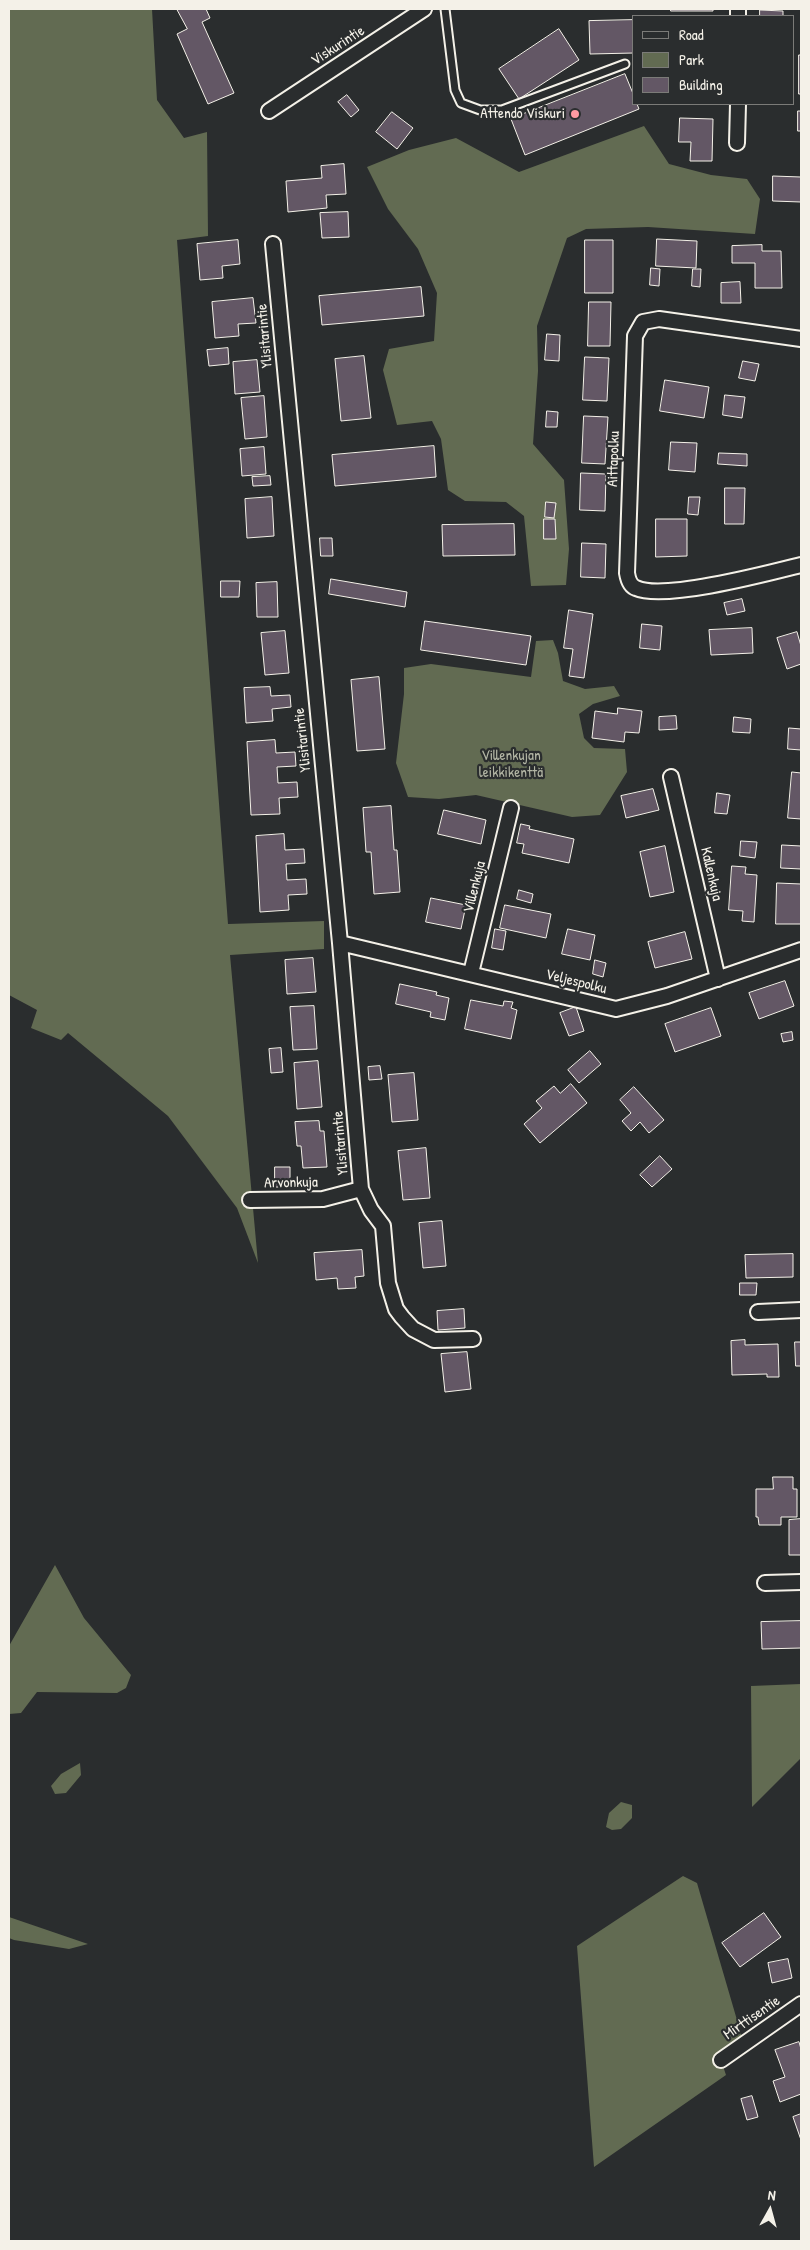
<!DOCTYPE html>
<html>
<head>
<meta charset="utf-8">
<style>
  body { margin:0 }
  #map { position:relative; width:810px; height:2250px; overflow:hidden; background:#2a2d2e; font-family:"Patrick Hand",sans-serif }
  canvas { display:block }
  .frame { position:absolute; inset:0; border:10px solid #f4f1e8; pointer-events:none }
  .legend { position:absolute; left:632px; top:15px; width:162px; height:90px; box-sizing:border-box; background:#2a2d2e; border:1px solid #7b7b78; margin:0; padding:6px 9px; list-style:none; font-size:15px; color:#f4f1e8 }
  .legend li { display:flex; align-items:center; gap:10px; height:25px }
  .legend b { width:25px; border:1px solid #7b7b78 }
  .north { position:absolute; left:745px; top:2185px; width:50px; height:50px; -webkit-text-stroke:4px #2a2d2e; paint-order:stroke; rotate:7deg; font-size:14px; font-weight:700; line-height:20px; text-align:center; color:#f4f1e8 }
  .north::after { content:''; display:block; margin:auto; width:18px; height:22px; background:#f4f1e8; clip-path:polygon(50% 0,100% 100%,50% 72%,0 100%) }
</style>
</head>
<body>
<div id="map">
<canvas width="810" height="2250"></canvas>
<div class="frame"></div>
<ul class="legend">
<li><b style="height:6px;background:#2a2d2e"></b>Road</li>
<li><b style="height:14px;background:#626b52"></b>Park</li>
<li><b style="height:14px;background:#635765"></b>Building</li>
</ul>
<div class="north">N</div>
</div>
<script>
const g = document.querySelector('canvas').getContext('2d');
g.lineJoin = 'round';
function fillPath(path, color) { g.fillStyle = color; g.fill(path, 'evenodd'); }
function trace(path, color, width, dash) { g.strokeStyle = color; g.lineWidth = width; g.lineCap = dash ? 'butt' : 'round'; g.setLineDash(dash || []); g.stroke(path); }
function drawText(font, color, halo, rows, align = 'center') {
  g.font = font + ' "Patrick Hand",sans-serif'; g.lineWidth = 4.5; g.setLineDash([]); g.textBaseline = 'middle'; g.strokeStyle = halo; g.fillStyle = color; for (const [text, x, y, turn = 0] of rows) {
    g.save(); g.translate(x, y); g.rotate((+turn || 0) * Math.PI / 180); g.textAlign = isNaN(turn) ? turn : align; if (halo) g.strokeText(text, 0, 0); g.fillText(text, 0, 0); g.restore();
  }
}
fillPath(new Path2D(`
  M9,9H152L157,100L184,138L207,132L208,236L177,240L228,924L324,921V949L230,955L258,1263L237,1208L168,1116L68,1033L61,1040L31,1028L37,1010L9,995Z
  M644,126L669,164L711,175L747,179L760,199L755,234L648,227L586,229L567,238L537,326L538,371L533,444L564,480L569,549L566,585L531,586L524,516L506,502L465,501L448,490L441,439L432,421L397,425L383,370L389,349L434,341L437,293L418,249L388,209L367,167L409,150L456,138L519,172Z
  M553,640L558,653L563,681L585,689L614,686L620,696L593,704L579,714L584,738L594,748L625,749L627,772L600,815L572,817L476,795L439,799L408,797L396,763L404,694V668L431,664L531,677L536,641Z
  M55,1565L84,1618L131,1675L126,1688L117,1693L37,1692L21,1713L9,1714V1646Z
  M801,1684V1758L752,1807L751,1686Z
  M80,1763L81,1775L66,1793L55,1794L51,1786L61,1774Z
  M621,1802L632,1805V1818L621,1829L612,1830L606,1827L609,1813Z
  M683,1876L697,1883L744,2044L721,2060L726,2075L594,2167L577,1946Z
  M9,1917L88,1944L69,1949L14,1940L9,1938Z`), '#626b52');
const building = new Path2D(`
  M177,9H206L210,18L202,22L234,93L208,104L177,34L187,29Z
  M671,9H713V11H671Z
  M760,10L783,11V16H760Z
  M634,20V53L590,54L589,21Z
  M559,29L579,60L519,99L499,69Z
  M799,55H801V94H799Z
  M625,74L634,96V104H637L639,109L525,155L511,119Z
  M347,95L359,110L351,117L338,102Z
  M798,111H801V131H798Z
  M392,112L413,128L397,149L376,132Z
  M680,118L713,119L712,161H690L691,142H679Z
  M344,164L346,194L326,195L327,208L288,212L286,181L322,178L321,166Z
  M773,176L801,177V202L773,201Z
  M348,212L349,237L322,238L320,213Z
  M657,239L697,241L696,268L656,266Z
  M238,240L240,264L222,266L223,278L200,280L197,244Z
  M585,240H613V293H585Z
  M762,245V251H781L782,288H755V263H732V246Z
  M651,268L660,269L659,286L650,285Z
  M693,269H701L700,287L692,286Z
  M740,282L741,303H721V283Z
  M421,287L424,316L322,325L319,296Z
  M253,298L256,323L238,324L239,336L215,338L212,302Z
  M589,302H611L610,346H588Z
  M547,334L560,335L559,361L545,360Z
  M228,348L229,364L209,366L207,350Z
  M364,356L371,418L341,421L335,359Z
  M585,357L609,358L607,401L583,400Z
  M257,360L260,392L235,394L233,362Z
  M743,361L759,364L755,381L739,378Z
  M665,380L709,387L704,418L660,411Z
  M725,395L745,397L742,418L723,415Z
  M264,396L267,437L245,439L241,398Z
  M547,411L558,412L557,427H546Z
  M584,416L608,417L605,464L582,463Z
  M671,442L697,443L695,472L669,470Z
  M434,446L436,477L335,486L332,455Z
  M264,447L266,474L242,476L240,449Z
  M719,453L747,454V466L718,464Z
  M581,473L606,474L605,511L580,510Z
  M270,476L271,485L253,486L252,477Z
  M725,488H745L744,524H725Z
  M272,497L274,536L247,538L245,499Z
  M689,497H700L698,515L688,514Z
  M546,502L556,503L554,518L545,517Z
  M544,519H555L556,539H544Z
  M656,519H687V556L656,557Z
  M514,524L515,555L443,556L442,525Z
  M320,538H332L333,556H321Z
  M582,543L606,544L605,578L581,577Z
  M331,579L407,592L405,607L329,594Z
  M221,581H240L239,597H221Z
  M277,582L278,617H257L256,583Z
  M742,599L745,611L727,615L724,603Z
  M569,610L593,614L584,678L569,676L573,649L564,648Z
  M425,621L531,636L526,665L421,650Z
  M642,624L662,626L660,650L640,648Z
  M752,628L753,653L711,655L709,630Z
  M285,631L289,673L265,675L261,633Z
  M797,632L801,646V664L787,669L777,638Z
  M379,677L385,749L357,751L351,680Z
  M270,687L271,696L290,695L291,707L272,709L273,721L246,723L244,688Z
  M618,708L642,711L639,733L625,732L624,742L592,738L595,711L617,714Z
  M676,716L677,729L659,730V717Z
  M734,717L751,719L750,733L733,732Z
  M789,728L801,729V750L788,749Z
  M275,740L276,753L295,752L296,766L277,767L278,783L297,782L298,797L279,798L280,814L251,815L247,742Z
  M792,772L801,773V819L788,818Z
  M653,789L659,810L626,818L621,796Z
  M717,793L730,795L727,814L715,813Z
  M391,806L394,850H397L400,892L374,894L371,852H366L363,808Z
  M444,810L486,820L481,844L438,834Z
  M521,824L530,826L529,829L574,839L569,863L522,853L524,844L517,843Z
  M284,834L285,850L304,849L305,863L286,864L287,880L306,879L307,894L288,895L289,910L260,912L256,836Z
  M741,841L757,842L755,858L740,856Z
  M782,845L801,846V869L781,868Z
  M665,846L674,892L650,897L640,852Z
  M732,866L746,867L745,874L757,875L754,922L742,921L743,911L729,910Z
  M777,883L801,884V924H776Z
  M519,890L533,894L531,903L517,899Z
  M431,898L466,905L461,929L426,922Z
  M505,905L551,914L546,938L500,928Z
  M495,929L506,931L503,950L492,948Z
  M568,929L595,935L590,960L562,954Z
  M685,932L692,959L655,968L648,942Z
  M313,958L316,992L287,994L285,960Z
  M595,960L606,963L603,977L593,974Z
  M785,981L794,1006L759,1019L749,993Z
  M400,984L437,992L436,995L449,998L445,1020L430,1017L431,1012L396,1004Z
  M471,1000L503,1006L504,1001L513,1002L511,1008L517,1010L511,1039L465,1029Z
  M314,1006L317,1049L293,1050L290,1007Z
  M576,1007L584,1031L569,1036L560,1013Z
  M711,1008L721,1036L675,1052L665,1024Z
  M792,1032L793,1040L783,1042L781,1034Z
  M281,1048L283,1072L271,1073L269,1049Z
  M590,1051L601,1064L579,1083L568,1070Z
  M318,1061L322,1107L297,1109L294,1063Z
  M380,1066L382,1079L369,1080L368,1067Z
  M414,1073L418,1120L392,1122L388,1075Z
  M571,1084L587,1103L540,1143L524,1124L542,1108L536,1101L554,1086L560,1093Z
  M634,1087L664,1120L649,1133L640,1122L631,1131L622,1121L631,1113L620,1100Z
  M319,1121L320,1131H324L327,1167L303,1168L301,1146H297L295,1122Z
  M426,1148L430,1198L403,1200L398,1151Z
  M660,1156L672,1169L652,1187L640,1175Z
  M275,1167H290V1187H275Z
  M442,1221L446,1266L423,1268L419,1223Z
  M362,1250L364,1276L355,1277L356,1288L338,1289L337,1278L316,1280L314,1253Z
  M793,1254V1277L746,1278L745,1255Z
  M740,1283H757L756,1295H740Z
  M464,1309L465,1328L438,1330L437,1311Z
  M745,1340V1345L778,1344L779,1377H767V1374L732,1375L731,1341Z
  M795,1342H801V1366H796Z
  M467,1352L471,1389L445,1392L441,1354Z
  M773,1477H793V1489H797V1517H781V1525H759L758,1517H756V1489H773Z
  M801,1519V1555H789V1520Z
  M801,1621V1648L762,1649L761,1622Z
  M764,1913L781,1937L740,1967L722,1943Z
  M788,1959L792,1978L772,1983L768,1963Z
  M799,2042L801,2049V2094L780,2102L773,2081L785,2077L775,2050Z
  M752,2096L758,2117L747,2120L741,2099Z
  M801,2114V2140L793,2117Z`);
fillPath(building, '#635765');
trace(building, '#f4f1e8', 1);
const service = new Path2D(`
  M445,9L455,90L461,103L480,110H502L625,64`);
const minor = new Path2D(`
  M738,16V9
  M269,111L424,9
  M737,143L738,104
  M273,244L340,943L361,1189L371,1210L383,1226L388,1283L396,1309L402,1317L413,1329L434,1340L473,1339
  M801,339L659,319L643,322L635,336L627,573C628,579 630,586 636,588C664,601 769,573 801,565
  M671,777L718,979
  M340,943L616,1009L667,996L801,950
  M471,973L511,808
  M250,1200L323,1199L361,1189
  M758,1312L801,1310
  M765,1583L801,1582
  M721,2060L801,2004`);
trace(service, '#f4f1e8', 11);
trace(minor, '#f4f1e8', 18);
trace(service, '#2a2d2e', 7);
trace(minor, '#2a2d2e', 14);
for (const [x, y, r, color] of [
  [575,114,5,"#ff9aa2"]
]) { const dot = new Path2D(); dot.arc(x, y, r, 0, 2 * Math.PI); g.fillStyle = color; g.fill(dot); trace(dot, '#2a2d2e', 2); }
drawText('15px', '#f4f1e8', '#2a2d2e', [
  ["Viskurintie",338,46,-33],
  ["Ylisitarintie",265,336,-95],
  ["Aittapolku",614,459,-88],
  ["Ylisitarintie",303,740,-96],
  ["Kallenkuja",711,874,77],
  ["Villenkuja",475,887,-76],
  ["Veljespolku",576,982,14],
  ["Ylisitarintie",341,1143,-95],
  ["Arvonkuja",291,1183,-1],
  ["Mirttisentie",752,2018,-35]
]);
drawText('15px', '#f4f1e8', '#2a2d2e', [
  ["Attendo Viskuri",565,114]
], 'right');
drawText('15px', '#b2b5a4', '#2a2d2e', [
  ["Villenkujan",511,756],
  ["leikkikenttä",511,773]
]);
</script>
</body>
</html>
